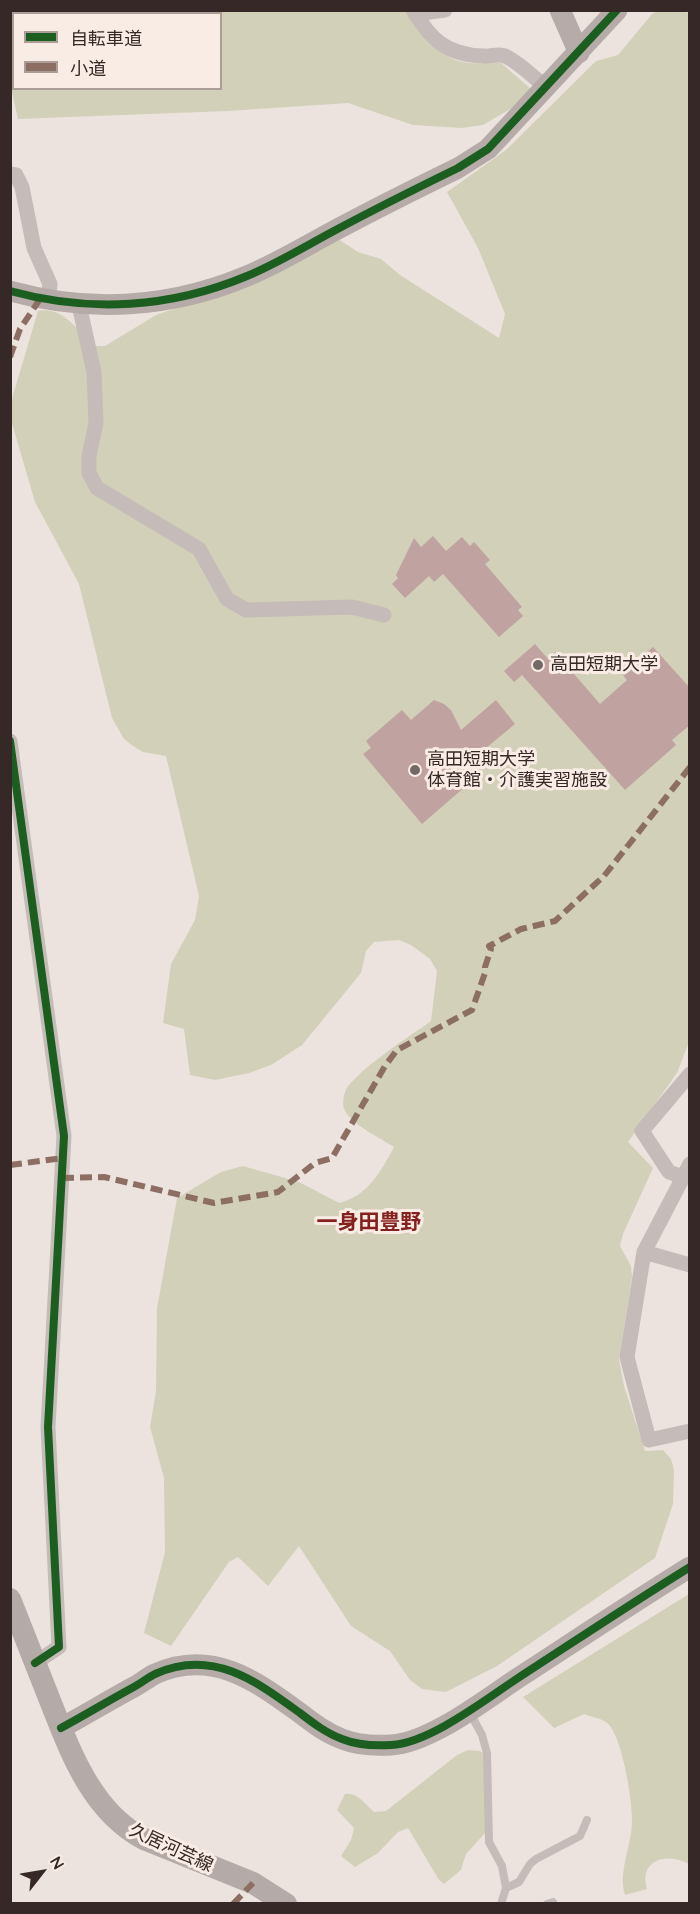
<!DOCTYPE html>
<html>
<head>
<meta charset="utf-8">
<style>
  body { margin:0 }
  #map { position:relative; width:700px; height:1914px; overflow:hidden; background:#ece3df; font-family:Quicksand,"Noto Sans JP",sans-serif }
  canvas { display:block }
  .frame { position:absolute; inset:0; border:12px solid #352826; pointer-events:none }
  .legend { position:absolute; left:12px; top:12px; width:210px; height:78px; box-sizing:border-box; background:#f9ece5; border:2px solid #ab9e99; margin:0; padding:8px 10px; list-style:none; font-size:18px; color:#352826 }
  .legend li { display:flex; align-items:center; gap:12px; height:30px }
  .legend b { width:30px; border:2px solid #ab9e99 }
  .north { position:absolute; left:12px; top:1842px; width:60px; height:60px; -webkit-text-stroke:4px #f9ece5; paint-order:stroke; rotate:59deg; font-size:16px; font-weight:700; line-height:24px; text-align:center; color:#352826 }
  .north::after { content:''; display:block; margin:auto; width:21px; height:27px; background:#352826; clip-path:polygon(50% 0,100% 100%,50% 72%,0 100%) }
</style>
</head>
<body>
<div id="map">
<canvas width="700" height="1914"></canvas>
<div class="frame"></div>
<ul class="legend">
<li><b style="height:8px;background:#1b5e20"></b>自転車道</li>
<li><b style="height:8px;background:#8d6e63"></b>小道</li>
</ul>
<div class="north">N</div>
</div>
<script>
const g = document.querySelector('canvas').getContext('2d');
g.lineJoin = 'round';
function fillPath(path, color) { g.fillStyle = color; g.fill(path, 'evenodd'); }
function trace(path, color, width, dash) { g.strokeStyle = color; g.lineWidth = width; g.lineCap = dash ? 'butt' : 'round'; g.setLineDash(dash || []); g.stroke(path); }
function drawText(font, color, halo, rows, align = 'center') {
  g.font = font + ' Quicksand,"Noto Sans JP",sans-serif'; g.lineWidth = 6; g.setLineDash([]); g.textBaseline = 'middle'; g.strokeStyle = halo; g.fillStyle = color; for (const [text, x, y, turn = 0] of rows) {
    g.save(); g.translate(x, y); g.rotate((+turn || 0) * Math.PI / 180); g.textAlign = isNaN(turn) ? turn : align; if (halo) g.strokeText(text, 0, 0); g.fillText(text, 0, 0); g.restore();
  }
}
fillPath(new Path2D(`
  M659,10L682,11L689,13V1042L677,1073L628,1142L653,1168L623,1234L620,1246L631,1266L632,1277L619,1360L624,1386L645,1451L663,1450L671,1459L674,1470L673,1504L655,1558L497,1666L446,1692L422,1689L410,1680L390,1651L351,1626L299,1546L268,1586L238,1557L229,1562L171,1646L144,1633L165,1552L164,1478L150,1427L156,1391L157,1308L177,1198L221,1172L243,1166L299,1182L339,1203C368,1196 381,1171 394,1147C380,1138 353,1125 345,1111C341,1104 344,1091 349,1085C369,1062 406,1039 431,1021L437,971L430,959L411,945L399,940L374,942L366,951L361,973L302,1045L271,1065L249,1073L215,1080L190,1075L184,1029L163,1023L171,964L195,920L199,896L166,756L143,752L133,746L124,739L112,718L79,584L35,502L11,420L10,405L38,311C63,306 77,330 94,346H105L156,315L235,288L338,239L358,252L381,259L400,275L499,338L505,314L478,248L447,192L506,150L596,61L618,55L652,14Z
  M10,11H406C419,29 431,49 453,59C466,65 486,63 501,63L531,89L517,105L483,125L462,128L413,125L348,103L228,111L18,119L11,88ZM14,14H220V88H14Z
  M689,1594V1864C668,1852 638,1859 647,1889L625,1895C618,1872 631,1847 632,1823C633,1803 622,1733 606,1722C600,1718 591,1717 584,1714L554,1728L523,1697Z
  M468,1750L480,1751L489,1758L485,1833L466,1854L461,1870L444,1884L439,1880L408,1828L398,1832L378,1853L355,1867L341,1856L351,1840L354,1828L337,1810L345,1794C357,1792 365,1804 374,1812L386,1811L457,1755Z`), '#d2d0b8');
fillPath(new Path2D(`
  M433,536L446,551L462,537L470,546L474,542L490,560L485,564L522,607L518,610L523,616L499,637L443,574L434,582L429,576L405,598L392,584L398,578L396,575L414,538L421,547Z
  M535,644L548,659L555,652L600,704L627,680L622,674L653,647L690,688V725L672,740L676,745L625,790L522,675L514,682L504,671Z
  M434,700L444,704L451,710L461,730L496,700L515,724L474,758L471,754L454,770L467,785L422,824L363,754L371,748L366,741L402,710L411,720Z`), '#c0a3a0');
trace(new Path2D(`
  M469,1711L482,1735L487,1753L489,1842L502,1866L506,1888L501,1904
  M506,1888L519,1882L530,1864L536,1859L580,1836L587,1820
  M547,1904L553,1902`), '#c5bbb8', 8);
trace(new Path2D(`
  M413,10C431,40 447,55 483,56C491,57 498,53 505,56C520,63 534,78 546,87
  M415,14L445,10
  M10,174L16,175L22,187L34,248L50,284L48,300
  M79,305L94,372L96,423L89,456V473L97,488L199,549L227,599L246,610L352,607L384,615
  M10,741L64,1136L48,1427L59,1647L35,1663
  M690,1164L644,1252L627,1357L649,1440L690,1431
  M683,1177L669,1172L642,1131L690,1074
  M644,1252L690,1265`), '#c5bbb8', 15);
trace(new Path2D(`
  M560,10L579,53
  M10,291C90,313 171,308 247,276C276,264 304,247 332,232C373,210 415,189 458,168L488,149L617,10
  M61,1728C85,1715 108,1701 132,1688C140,1684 147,1678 155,1674C212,1648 256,1681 300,1713C313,1723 326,1733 342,1739C357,1745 375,1746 391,1745C430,1743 486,1699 518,1678C575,1641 632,1603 690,1567`), '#b6aba8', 21);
trace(new Path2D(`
  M10,1599C23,1632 36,1665 49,1698C70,1751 91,1811 144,1839L253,1883L286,1904`), '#b4aaa7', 22);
trace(new Path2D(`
  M10,357L20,329L40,299
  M10,1165L63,1158
  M62,1178L104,1177L214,1203L278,1192L315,1163L332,1158L385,1066L397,1050L472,1010L485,973V967L491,949L489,946L521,929L555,921L604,876L690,767
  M233,1904L253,1883`), '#8d6e63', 6, [12, 6]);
trace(new Path2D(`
  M10,291C90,313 171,308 247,276C276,264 304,247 332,232C373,210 415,189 458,168L488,149L617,10
  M10,741L64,1136L48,1427L59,1647L35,1663
  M61,1728C85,1715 108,1701 132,1688C140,1684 147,1678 155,1674C212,1648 256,1681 300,1713C313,1723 326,1733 342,1739C357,1745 375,1746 391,1745C430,1743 486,1699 518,1678C575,1641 632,1603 690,1567`), '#1b5e20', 8);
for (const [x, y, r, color] of [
  [538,665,6,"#756967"],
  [415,770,6,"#756967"]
]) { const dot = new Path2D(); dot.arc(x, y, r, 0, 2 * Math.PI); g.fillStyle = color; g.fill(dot); trace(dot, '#f9ece5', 2); }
drawText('18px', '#352826', '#f9ece5', [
  ["高田短期大学",550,665],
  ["高田短期大学",427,760],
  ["体育館・介護実習施設",427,781]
], 'left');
drawText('18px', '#352826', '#f9ece5', [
  ["久居河芸線",171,1848,25]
]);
drawText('bold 21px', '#86201e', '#f9ece5', [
  ["一身田豊野",369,1223]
]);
</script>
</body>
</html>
